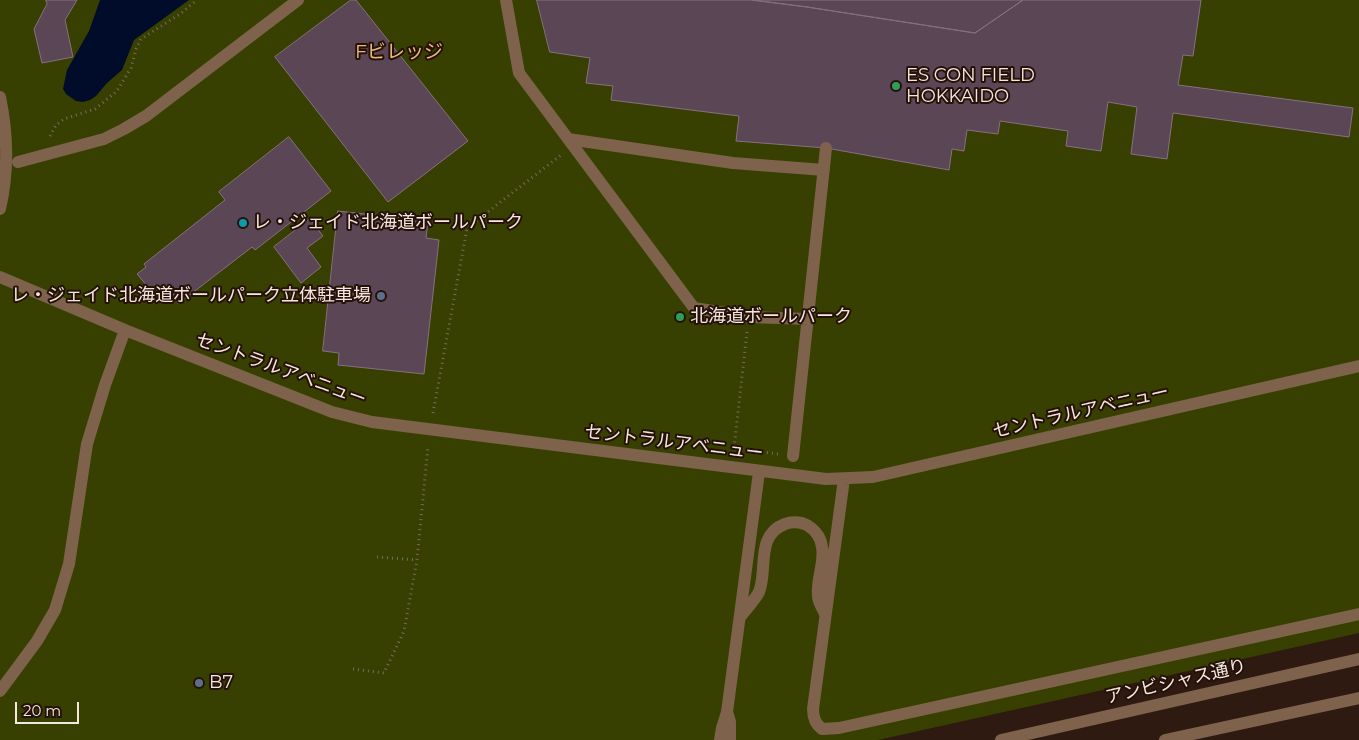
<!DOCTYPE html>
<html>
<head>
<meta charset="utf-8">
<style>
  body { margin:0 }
  #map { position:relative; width:1359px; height:740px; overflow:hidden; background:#2f1a11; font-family:Montserrat,sans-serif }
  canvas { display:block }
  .scale { position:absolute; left:15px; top:702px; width:64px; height:22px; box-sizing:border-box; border:2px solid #f5e6df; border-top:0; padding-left:6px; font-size:15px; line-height:18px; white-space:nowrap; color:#f5e6df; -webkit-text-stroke:4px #241108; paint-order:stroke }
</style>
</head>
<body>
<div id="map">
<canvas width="1359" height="740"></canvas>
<div class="scale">20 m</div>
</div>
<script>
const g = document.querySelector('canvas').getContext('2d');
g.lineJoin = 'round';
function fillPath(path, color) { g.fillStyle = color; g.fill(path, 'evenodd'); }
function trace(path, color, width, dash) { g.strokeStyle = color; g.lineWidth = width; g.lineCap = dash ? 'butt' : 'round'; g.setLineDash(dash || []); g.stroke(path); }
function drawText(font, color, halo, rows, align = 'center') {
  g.font = font + ' Montserrat,"Noto Sans JP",sans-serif'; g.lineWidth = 4; g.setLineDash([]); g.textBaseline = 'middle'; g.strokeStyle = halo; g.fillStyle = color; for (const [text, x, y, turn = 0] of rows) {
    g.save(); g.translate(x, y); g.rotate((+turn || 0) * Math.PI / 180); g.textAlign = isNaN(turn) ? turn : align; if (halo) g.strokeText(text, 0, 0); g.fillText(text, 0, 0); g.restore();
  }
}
fillPath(new Path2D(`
  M0,0H1359V633L878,740H0Z`), '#374000');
fillPath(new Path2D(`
  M100,0H189L134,40L122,70L107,83L96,96L90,100L83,102L76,101L66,94L63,89L67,70L89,31Z`), '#000c29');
const building = new Path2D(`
  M46,0H77L65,20L73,57L42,63L34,29L47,4Z
  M351,0H356L468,141L388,202L275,57Z
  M537,0H752L807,7L975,33L1023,0H1201L1193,56L1183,55L1178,85L1353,108L1349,137L1173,113L1167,159L1131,154L1137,107L1108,102L1101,151L1066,146L1068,131L1000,121L998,134L967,130L964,151L952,149L949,170L826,148L736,141L739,116L611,100L613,86L586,83L590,58L550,52Z
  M752,0H1023L975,33L807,7Z
  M289,137L331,191L255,250L252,247L178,304L169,291L147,286L137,274L146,267L144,264L225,200L219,192Z
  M338,211L428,221L426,238L439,240L424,374L338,365L339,353L323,351Z
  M310,219L323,236L307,248L321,267L301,283L274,247Z`);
fillPath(building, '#5b4656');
trace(building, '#867080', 1);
trace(new Path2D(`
  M50,136L56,125L64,119L95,109L117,91L131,68L136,49L141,39L180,14L197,0
  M747,332L734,448L778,454
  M433,413L467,228L561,155
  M377,557L417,560
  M353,669L384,673L404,631L417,560L428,446`), '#7b6960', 3, [1, 4]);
trace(new Path2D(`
  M0,97C8,135 9,170 0,209
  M0,277L125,330L332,412L372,422L826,479L873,477L1359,366
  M844,479L813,709C813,717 815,724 822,729L839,728L1359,614
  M741,616C746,609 755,600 759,592C768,570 755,535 785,524C792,521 801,522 807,525C815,530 821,538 822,547C825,563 816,580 818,596C818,602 823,609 825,614
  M0,691L37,641L55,610L69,564L87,444L105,385L125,330
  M728,715L730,722V740
  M720,740L722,728L727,712L759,472`), '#7e624c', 12);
trace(new Path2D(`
  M506,0L519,73L694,308L749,317L808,319
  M568,139L733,163L824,170
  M18,162L104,139L124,129L146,116L298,0
  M793,456L826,148`), '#7e624c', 12);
trace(new Path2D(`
  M1001,740L1359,659
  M1165,740L1359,698`), '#7e624c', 12);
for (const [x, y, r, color] of [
  [896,86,5,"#2e9e5b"],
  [243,223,5,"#0f9aa8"],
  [381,296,5,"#5c6f8a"],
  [680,317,5,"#2e9e5b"],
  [199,683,5,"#5c6f8a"]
]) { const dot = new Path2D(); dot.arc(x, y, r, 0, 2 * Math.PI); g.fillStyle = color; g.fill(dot); trace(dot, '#241108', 2); }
drawText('18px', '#f5e6df', '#241108', [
  ["ES CON FIELD",906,76],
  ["HOKKAIDO",906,97],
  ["レ・ジェイド北海道ボールパーク",253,223],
  ["レ・ジェイド北海道ボールパーク立体駐車場",371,296,"right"],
  ["北海道ボールパーク",690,317],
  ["B7",209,683]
], 'left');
drawText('18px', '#f5e6df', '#241108', [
  ["セントラルアベニュー",281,370,20],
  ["セントラルアベニュー",1081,412,-13],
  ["セントラルアベニュー",674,443,7],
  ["アンビシャス通り",1176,682,-13]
]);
drawText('19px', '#ecb979', '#241108', [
  ["Fビレッジ",399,52]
]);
</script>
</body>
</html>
